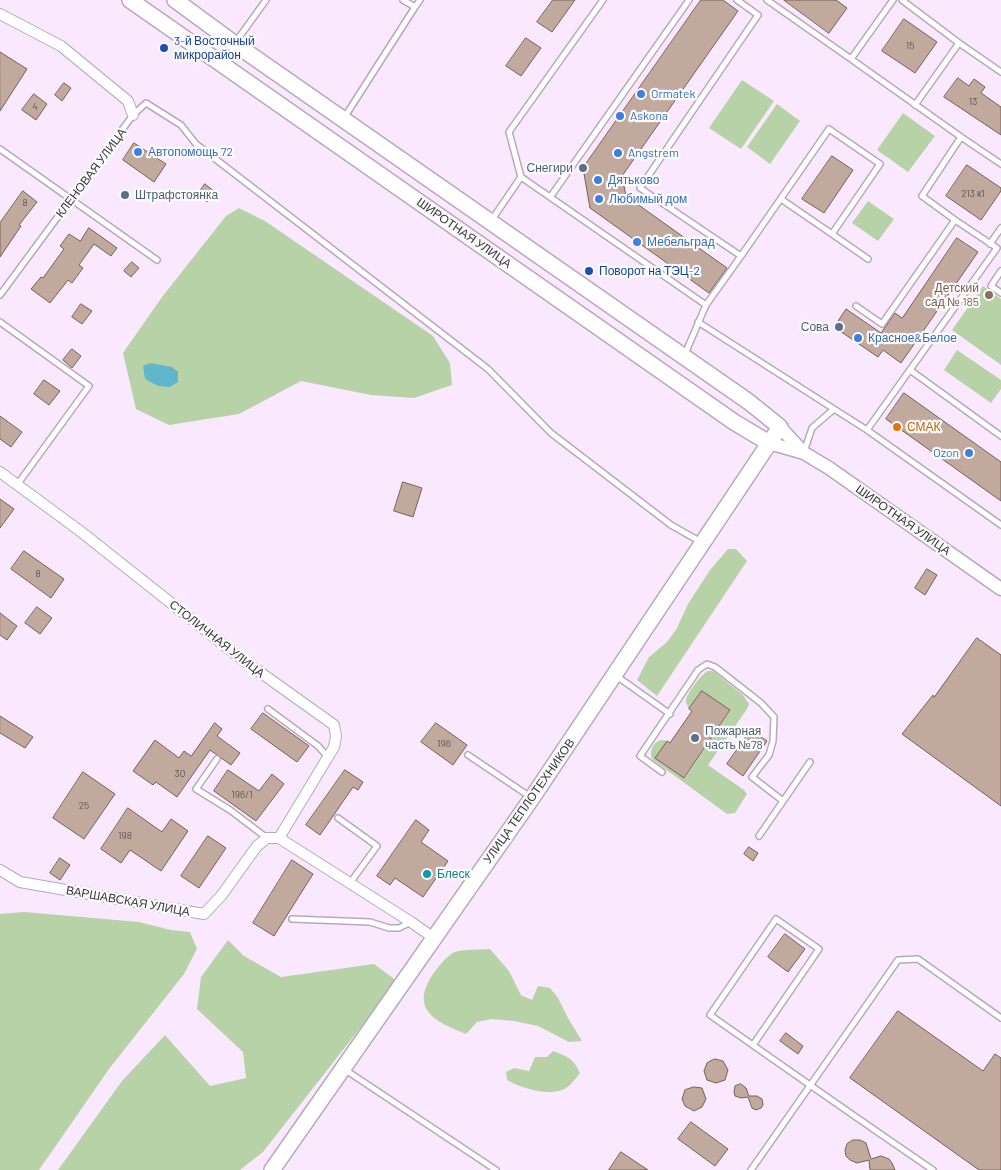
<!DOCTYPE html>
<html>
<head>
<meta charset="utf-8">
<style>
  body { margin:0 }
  canvas { display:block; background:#fae9fe }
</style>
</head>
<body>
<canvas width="1001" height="1170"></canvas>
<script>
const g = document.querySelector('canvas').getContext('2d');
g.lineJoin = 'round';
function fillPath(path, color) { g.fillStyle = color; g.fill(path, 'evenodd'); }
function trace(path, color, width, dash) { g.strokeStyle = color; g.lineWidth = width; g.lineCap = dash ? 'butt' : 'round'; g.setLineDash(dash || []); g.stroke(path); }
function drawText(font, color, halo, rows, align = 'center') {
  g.font = font + ' Barlow,sans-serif'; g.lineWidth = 4.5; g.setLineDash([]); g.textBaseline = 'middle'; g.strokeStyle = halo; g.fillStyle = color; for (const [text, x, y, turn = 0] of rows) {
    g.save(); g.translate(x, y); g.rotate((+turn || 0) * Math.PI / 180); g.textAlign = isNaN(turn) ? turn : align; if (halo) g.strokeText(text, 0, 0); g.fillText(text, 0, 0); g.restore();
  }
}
fillPath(new Path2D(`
  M742,80L774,101L741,149L709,128Z
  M777,104L800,121L770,164L747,147Z
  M903,113L935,136L908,172L877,150Z
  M868,201L894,219L878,241L852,223Z
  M239,208L265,221L433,336L450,363L452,385L414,398L371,395L301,381L239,414L169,425L136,409L123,353L162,297L226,216Z
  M983,286L1001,299V365L952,330Z
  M957,350L1001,380V389L991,403L944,370Z
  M728,549H736L747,561L657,696L637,680L649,657L666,643L676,630L688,604L710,570Z
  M708,671H713L743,695L749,704L747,709L708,765L744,790L747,794L735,813L727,814L653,760C647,751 656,736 667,741L655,758L685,778L730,711L702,691L689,709C688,706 686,704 686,701C686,694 702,673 708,671Z
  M24,912L139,922L171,930L190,932L197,949L184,974L109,1069L39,1170H0V914Z
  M228,940L244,956L281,977L374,964L397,981L263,1152L240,1170H58L122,1081L165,1035L210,1086L246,1078L243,1052L197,1009L201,977Z
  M490,949L509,971L521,995L532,1000L538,986L550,988L558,998L568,1018L582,1041L569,1042L538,1026L514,1021L492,1019L477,1022L466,1034C436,1022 409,1010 433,974C438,967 446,956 455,952C463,949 481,950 490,949Z
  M553,1051C567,1056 574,1059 580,1073C575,1079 570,1087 562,1090C546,1096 521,1088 507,1080L506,1072L514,1068L529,1071L535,1057H547Z`), '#b7d2a7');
fillPath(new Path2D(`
  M150,363L172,367L178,372V382L170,387L158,386L145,379L143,366Z`), '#60b7cb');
const building = new Path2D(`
  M553,0H575L552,32L537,22Z
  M701,0H723L738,11L622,176L626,196L727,268L709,293L590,208L583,168Z
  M784,0H836L847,8L829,33Z
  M904,19L937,42L915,73L882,51Z
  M526,38L541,48L521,76L506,66Z
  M0,52L27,69L0,111Z
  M958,78L969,86L974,79L985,87L981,93L1001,107V135L944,97Z
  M64,83L71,88L62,101L55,95Z
  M34,94L47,104L36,120L22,110Z
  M134,143L166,164L154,182L123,160Z
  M832,156L853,170L824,213L802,199Z
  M967,165L1001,188V191L981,220L946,196Z
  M205,184L215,192L207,202L198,194Z
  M23,191L37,202L19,225L21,226L0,257V223Z
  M89,228L117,248L111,256L94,244L79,265L83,268L72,283L68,280L50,303L31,289L41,277L43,278L64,249L60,246L69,234L80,241Z
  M957,238L978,252L901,363L883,350L878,357L834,327L846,309L881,333L895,313L902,318Z
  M132,262L139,268L131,277L124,271Z
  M81,304L92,311L82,324L72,317Z
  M72,349L81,356L72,368L63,360Z
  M44,380L60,391L49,405L34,394Z
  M904,393L1001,462V501L886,419Z
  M0,416L22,432L11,447L0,439Z
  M403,482L422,488L413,517L394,511Z
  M0,499L14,509L0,528Z
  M24,551L64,579L51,598L11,569Z
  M927,569L937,575L925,595L915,588Z
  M37,607L52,618L40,634L25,623Z
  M0,613L17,626L7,640L0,635Z
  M977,638L1001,655V806L902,734L933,695L934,697Z
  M702,691L730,710L684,778L655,758L667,741L670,743L692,711L689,709Z
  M263,713L309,746L297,762L251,729Z
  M0,716L33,737L25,748L0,733Z
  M215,723L222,729L217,736L240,753L231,765L210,750L177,797L156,782L153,785L133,771L155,740L179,758L184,751L191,756Z
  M436,723L467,745L453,765L421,742Z
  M751,730L767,741L743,776L727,764Z
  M228,770L259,791L272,774L284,784L256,821L214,791Z
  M345,770L363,782L358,790L353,787L320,835L306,825Z
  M83,772L115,794L84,839L53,818Z
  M128,808L162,832L171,819L188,831L161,871L130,850L121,863L101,849Z
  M416,820L429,830L421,842L448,861L423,897L395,878L390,885L377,876Z
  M208,836L226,848L199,888L181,876Z
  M749,847L758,853L753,861L744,854Z
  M60,858L70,865L60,880L50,873Z
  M292,860L313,874L274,936L253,923Z
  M785,934L805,949L788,972L768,957Z
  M898,1011L983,1071L995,1054L1001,1058V1170H979L850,1078Z
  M786,1033L803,1046L798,1054L780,1041Z
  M715,1059L723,1061L728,1070L725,1080L716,1083L707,1080L704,1071L707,1063Z
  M741,1084L746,1088L749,1096H757L762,1099L763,1105L761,1108L756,1110L752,1108L748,1097L741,1098L735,1096L734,1092L735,1086Z
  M694,1087L702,1088L706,1099L702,1107L694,1111L685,1106L682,1099L685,1090Z
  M691,1122L728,1149L715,1166L678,1139Z
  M853,1140H860L866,1143L871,1159L881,1156L889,1159L892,1163L895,1170H870L869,1160L857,1163L850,1160L846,1156L845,1150L847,1144Z
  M621,1152L648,1170H609Z`);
fillPath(building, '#c1a99d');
trace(building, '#766155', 1);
const service = new Path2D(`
  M767,0L851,59
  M893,0L851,59L961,137
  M902,0L959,43
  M415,7L420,0
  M235,43L266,0
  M915,105L959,43L1001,72
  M344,118L415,7L403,0
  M0,149L157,260
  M521,177L509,132L603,0
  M551,196L689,0
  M955,220L922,196L961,137L1001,164
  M491,221L521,177L706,305L685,354
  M832,234L868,259
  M990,244L1001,228
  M741,256L829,129L880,164L832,234L781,199
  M1001,271L991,286L1001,293
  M0,295L133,115L146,103L181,125L196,144L488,369L551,433L671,525L701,542
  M706,305L741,256L640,188L758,15L737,0
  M0,322L89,386L17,485
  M698,322L834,409
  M910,370L1001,436
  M867,430L1001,525
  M804,452L812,428L834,409L867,430L997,248L955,220L882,324L856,306
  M615,675L670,714
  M268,709L318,746L328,757
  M468,755L532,798
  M217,759L196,789L230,810L267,838
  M662,772L640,756L698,670L707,664L715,667L761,703L774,717L773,741L769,755L752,777L783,801
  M338,818L377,846L350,883
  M759,836L810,762
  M292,919L370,922L389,928H399L411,922
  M753,1045L819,949L776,919L710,1015C784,1067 858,1119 933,1170
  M344,1069L496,1170
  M751,1170L898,960L918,959L1001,1018`);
const minor = new Path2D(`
  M0,14L61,46L128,101L133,115
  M0,472L80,531L243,660L334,725L336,736L334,747L279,838
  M0,870L20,882L204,914L221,896L257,846L267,838H279L411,922L434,938`);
const tertiary = new Path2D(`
  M780,427L804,453L829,468L1001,589
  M769,443L804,453`);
const secondary = new Path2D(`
  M130,0L734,422L769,443
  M175,0L235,44L749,402L780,427L532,798L272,1170`);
trace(service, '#b8a8bc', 8);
trace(minor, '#b8a8bc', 12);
trace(tertiary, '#b8a8bc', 15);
trace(secondary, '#b8a8bc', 18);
trace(service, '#fff', 5);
trace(minor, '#fff', 10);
trace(tertiary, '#fff', 12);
trace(secondary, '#fff', 15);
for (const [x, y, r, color] of [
  [164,48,5,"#1a4fb4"],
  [641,94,5,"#3f7fe0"],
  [620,116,5,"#3f7fe0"],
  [138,152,5,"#3f7fe0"],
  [618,153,5,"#3f7fe0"],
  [583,168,5,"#5c6f8a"],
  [598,180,5,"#3f7fe0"],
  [125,195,5,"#5c6f8a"],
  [599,199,5,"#3f7fe0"],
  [637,242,5,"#3f7fe0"],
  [589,271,5,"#1a4fb4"],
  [989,295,5,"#8d6e63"],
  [839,327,5,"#5c6f8a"],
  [858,338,5,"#3f7fe0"],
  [897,427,5,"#e8710a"],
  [969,453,5,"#3f7fe0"],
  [695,738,5,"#5c6f8a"],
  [427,874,5,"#0f9aa8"]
]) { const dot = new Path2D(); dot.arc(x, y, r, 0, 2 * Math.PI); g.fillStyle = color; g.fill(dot); trace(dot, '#fcfcfc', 2); }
drawText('10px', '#5e5456', null, [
  ["15",910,46],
  ["13",973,102],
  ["4",35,107],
  ["213 к1",973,194],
  ["8",25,203],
  ["8",38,574],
  ["196",444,744],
  ["30",180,774],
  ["196/1",242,795],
  ["25",84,806],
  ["198",125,836]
]);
drawText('12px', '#164399', '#fcfcfc', [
  ["3-й Восточный",174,41],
  ["микрорайон",174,55],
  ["Поворот на ТЭЦ-2",599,271]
], 'left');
drawText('12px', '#366cbe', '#fcfcfc', [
  ["Ormatek",651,94],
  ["Askona",630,116],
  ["Автопомощь 72",148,152],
  ["Angstrem",628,153],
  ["Дятьково",608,180],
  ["Любимый дом",609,199],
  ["Мебельград",647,242],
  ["Красное&Белое",868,338],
  ["Ozon",959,453,"right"]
], 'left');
drawText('12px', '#4e5e75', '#fcfcfc', [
  ["Снегири",573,168],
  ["Штрафстоянка",135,195,"left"],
  ["Сова",829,327],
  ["Пожарная",705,731,"left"],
  ["часть №78",705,745,"left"]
], 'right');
drawText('12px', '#3d373f', '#fcfcfc', [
  ["КЛЕНОВАЯ УЛИЦА",91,173,-53],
  ["ШИРОТНАЯ УЛИЦА",464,233,35],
  ["ШИРОТНАЯ УЛИЦА",903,520,35],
  ["СТОЛИЧНАЯ УЛИЦА",217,639,38],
  ["УЛИЦА ТЕПЛОТЕХНИКОВ",529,801,-55],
  ["ВАРШАВСКАЯ УЛИЦА",128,901,10]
]);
drawText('12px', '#785e54', '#fcfcfc', [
  ["Детский",979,288],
  ["сад № 185",979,302]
], 'right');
drawText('12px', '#c56008', '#fcfcfc', [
  ["СМАК",907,427]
], 'left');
drawText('12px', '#0d838f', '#fcfcfc', [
  ["Блеск",437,874]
], 'left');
</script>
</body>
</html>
